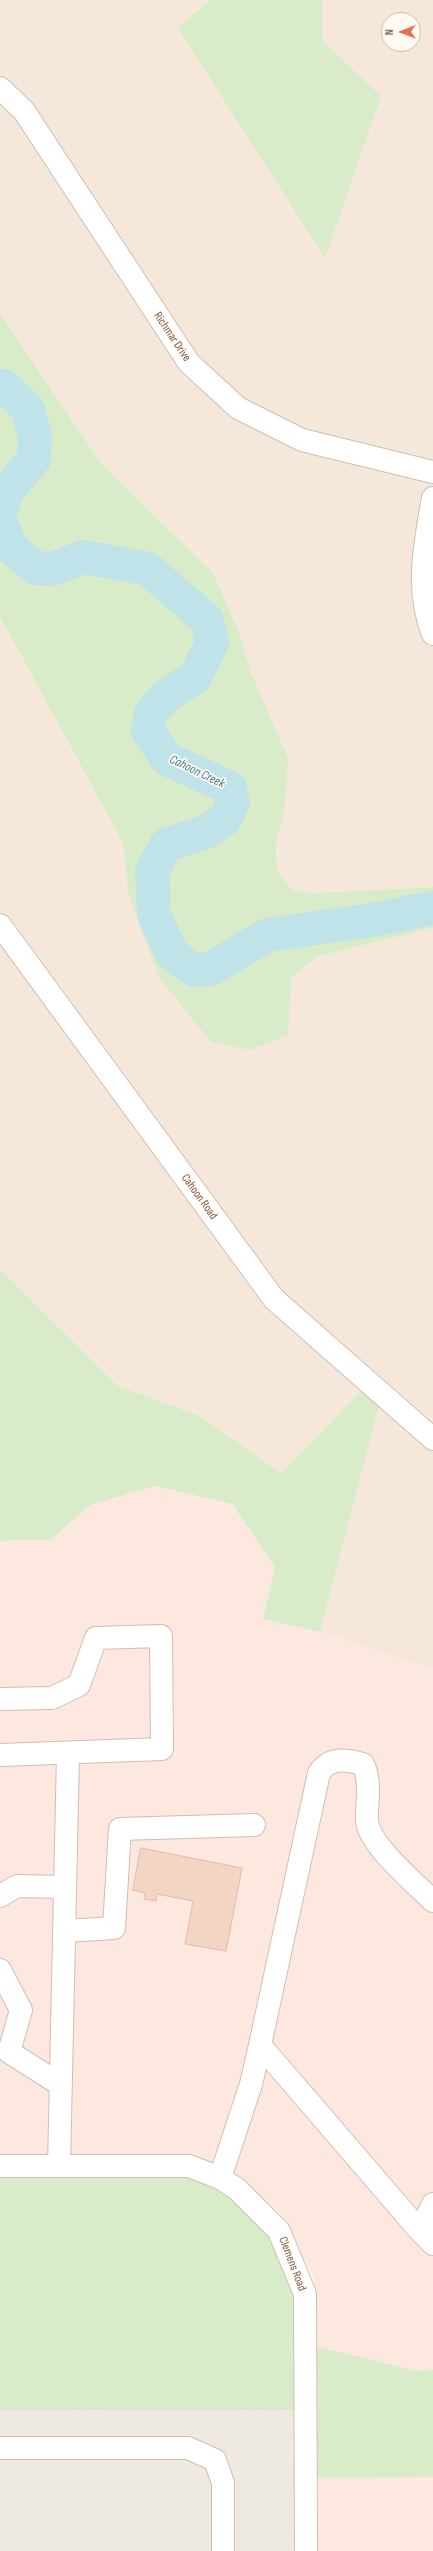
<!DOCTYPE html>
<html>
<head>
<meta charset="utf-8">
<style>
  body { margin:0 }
  #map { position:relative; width:433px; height:2551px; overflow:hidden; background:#fdf6ec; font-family:"Sofia Sans Condensed",sans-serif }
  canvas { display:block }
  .north { position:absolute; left:381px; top:12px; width:40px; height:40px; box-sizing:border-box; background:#fffaf3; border:1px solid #cabbb1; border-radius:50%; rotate:269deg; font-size:11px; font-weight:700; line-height:16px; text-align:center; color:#7a5c4d }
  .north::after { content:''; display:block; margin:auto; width:14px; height:18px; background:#e76f51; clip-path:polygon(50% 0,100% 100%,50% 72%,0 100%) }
</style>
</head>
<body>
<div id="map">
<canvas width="433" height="2551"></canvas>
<div class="north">N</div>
</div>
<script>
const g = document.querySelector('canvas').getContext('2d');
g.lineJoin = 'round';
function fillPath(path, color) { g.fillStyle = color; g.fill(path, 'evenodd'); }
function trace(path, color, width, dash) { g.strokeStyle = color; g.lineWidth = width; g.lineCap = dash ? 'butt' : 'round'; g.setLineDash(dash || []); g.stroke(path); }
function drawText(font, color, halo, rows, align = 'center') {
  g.font = font + ' "Sofia Sans Condensed",sans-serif'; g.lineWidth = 3.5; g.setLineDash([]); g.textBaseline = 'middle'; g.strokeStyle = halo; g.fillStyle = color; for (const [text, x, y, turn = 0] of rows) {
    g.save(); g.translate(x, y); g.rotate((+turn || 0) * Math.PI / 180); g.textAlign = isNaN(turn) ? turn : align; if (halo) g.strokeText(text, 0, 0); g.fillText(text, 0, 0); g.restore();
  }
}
fillPath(new Path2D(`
  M0,0H433V887L312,893L292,890L277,871L276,844L284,813L252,675L238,630L214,574L101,463L0,313ZM389,20H413V44H389Z
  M0,617L123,843L128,892L291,978L317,957L433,928V1669L320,1632L379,1406L362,1390L281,1473L200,1416L117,1385L0,1269Z`), '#f5e8da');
fillPath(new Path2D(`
  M155,1486L232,1504L275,1567L263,1619L320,1632L433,1669V2551H314V2279L282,2214L229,2172L0,2159V1541L51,1540L90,1505Z`), '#fde8e0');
fillPath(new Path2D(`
  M314,2410V2551H0V2411Z`), '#efe9e4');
fillPath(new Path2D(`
  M210,0H322V41L381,96L325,258L178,28Z
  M0,313L101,463L214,574L238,630L252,675L288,758L284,813L276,844L277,871L292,890L312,893L433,887V928L317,957L291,978L288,1035L250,1050L211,1042L158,976L128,892L123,843L0,617Z
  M0,1269L117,1385L200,1416L281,1473L362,1390L379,1406L320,1632L263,1619L275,1567L232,1504L155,1486L90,1505L51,1540L0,1541Z
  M0,2176H186L226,2191L272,2236L296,2298L297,2410L0,2411Z
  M314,2346L416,2371L433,2370V2477L315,2478Z`), '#d8ecc9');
trace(new Path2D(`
  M0,386H4L28,409L35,437L34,459L8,490L0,512
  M0,520L11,547L35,568L52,569L84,557L148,569L207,620L212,643L195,677L166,696L151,713L148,731L167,759L230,788L233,802L225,819L206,832L166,845L152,871L154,915L172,954L194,970L210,969L268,935L366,921L433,908`), '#bfe3e8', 34);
const building = new Path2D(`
  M141,1848L242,1868L226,1951L185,1944L193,1901L157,1894L156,1901L144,1899L145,1893L133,1890Z`);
fillPath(building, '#f3d5c3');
trace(building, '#e6bba3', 1);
const minor = new Path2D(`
  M0,88L24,111L189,363L238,408L302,440L433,472
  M433,498C425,542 415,591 433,634
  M0,925L274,1299L433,1439
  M0,1699L52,1698L79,1685L96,1638L161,1636L162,1749L0,1755
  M0,1896L17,1886L65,1887
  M64,1931L114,1928L120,1829L254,1825
  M0,1970L21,2010L9,2052L61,2085
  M0,2166H189L220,2178L237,2189L279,2231L305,2294L306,2551
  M59,2166L68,1754
  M220,2178L251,2084L260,2045
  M433,2204L420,2231L433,2244
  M420,2231L260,2045L319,1773C330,1757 345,1759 363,1764C372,1784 366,1800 367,1821C369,1845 416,1884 433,1901
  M0,2448H188L215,2460L223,2483V2551`);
trace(minor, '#d1beb0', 24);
trace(minor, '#fff', 22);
drawText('12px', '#7a5c4d', '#fffaf3', [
  ["Richmar Drive",172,337,56],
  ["Cahoon Road",199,1197,54],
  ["Clemens Road",292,2264,69]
]);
drawText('italic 13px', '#437c86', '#fffaf3', [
  ["Cahoon Creek",197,772,26]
]);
</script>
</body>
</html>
